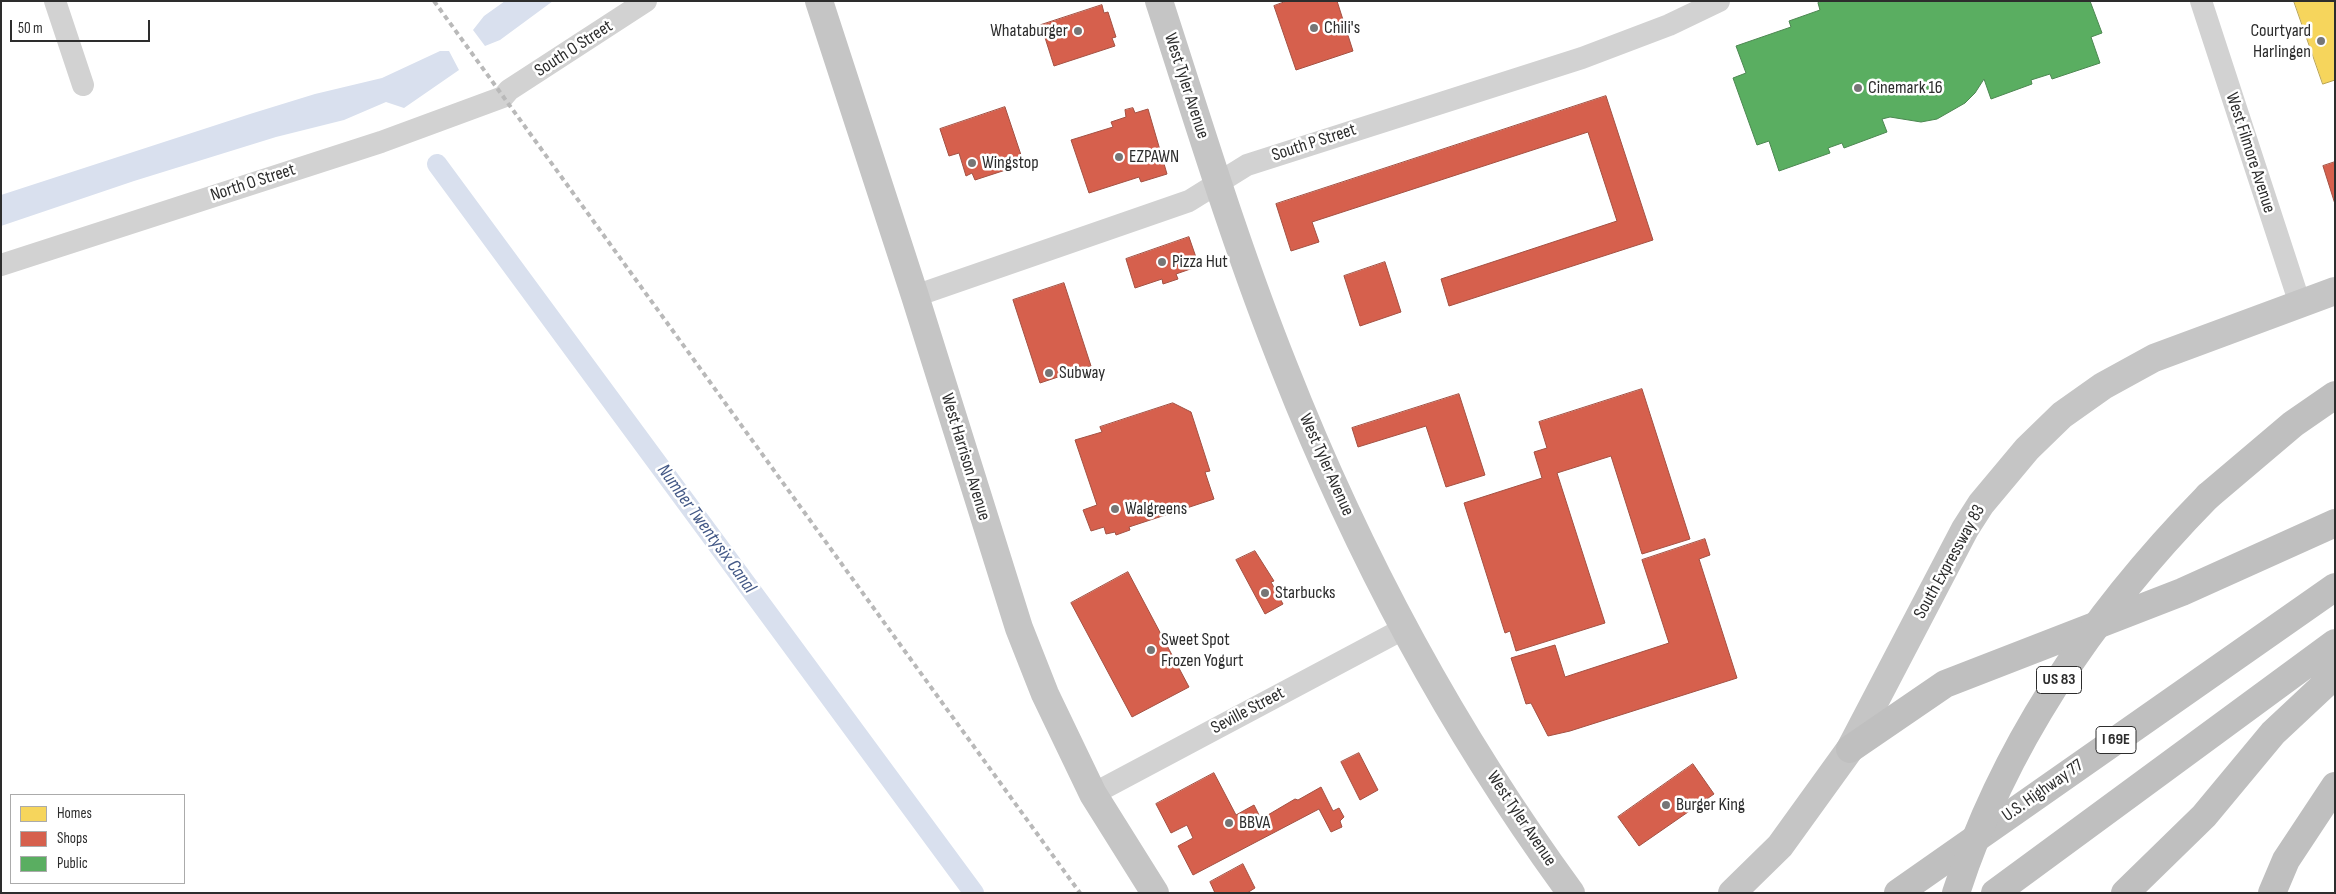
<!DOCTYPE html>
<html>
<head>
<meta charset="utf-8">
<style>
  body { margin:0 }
  #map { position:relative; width:2336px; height:894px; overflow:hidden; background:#fff; font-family:"Sofia Sans Condensed",sans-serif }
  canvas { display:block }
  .frame { position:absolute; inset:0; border:2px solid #2d2d2d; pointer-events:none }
  .legend { position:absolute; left:10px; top:794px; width:175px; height:90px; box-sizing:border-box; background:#fff; border:1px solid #ababab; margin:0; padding:6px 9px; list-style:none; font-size:15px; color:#2d2d2d }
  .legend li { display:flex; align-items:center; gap:10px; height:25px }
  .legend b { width:25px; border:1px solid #ababab }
  .scale { position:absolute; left:10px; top:20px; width:140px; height:22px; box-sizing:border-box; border:2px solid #2d2d2d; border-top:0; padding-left:6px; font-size:15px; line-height:18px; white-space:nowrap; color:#2d2d2d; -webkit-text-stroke:4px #fff; paint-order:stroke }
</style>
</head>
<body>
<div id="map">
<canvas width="2336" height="894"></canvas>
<div class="frame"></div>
<ul class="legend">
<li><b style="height:14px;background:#f6d55c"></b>Homes</li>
<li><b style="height:14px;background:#d6604d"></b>Shops</li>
<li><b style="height:14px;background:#5aae61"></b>Public</li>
</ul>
<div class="scale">50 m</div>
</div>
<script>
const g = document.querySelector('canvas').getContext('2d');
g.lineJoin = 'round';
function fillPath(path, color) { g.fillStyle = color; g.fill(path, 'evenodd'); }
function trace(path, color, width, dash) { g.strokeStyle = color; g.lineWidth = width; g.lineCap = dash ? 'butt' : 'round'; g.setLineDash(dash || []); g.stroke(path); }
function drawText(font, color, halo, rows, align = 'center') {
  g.font = font + ' "Sofia Sans Condensed",sans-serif'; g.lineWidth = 5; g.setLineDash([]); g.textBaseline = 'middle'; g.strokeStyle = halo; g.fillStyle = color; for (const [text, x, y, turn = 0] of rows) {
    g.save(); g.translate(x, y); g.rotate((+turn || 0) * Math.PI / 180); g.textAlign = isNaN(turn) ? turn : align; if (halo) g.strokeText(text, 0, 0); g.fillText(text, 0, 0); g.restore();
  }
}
fillPath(new Path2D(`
  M505,1H553L500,40L485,46L473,30L484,16Z
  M440,51H449L459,70L404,108L386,102L344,120L276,137L134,181L1,226V195L250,114L315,94L382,78Z`), '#d9e0ee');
const homes = new Path2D(`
  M2294,1H2335V80L2323,84Z`);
fillPath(homes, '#f6d55c');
trace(homes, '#baa34e', 1);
const shops = new Path2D(`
  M1287,1H1337L1353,51L1296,70L1274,6Z
  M1102,5L1104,13L1108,12L1116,37L1112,38L1115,46L1054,66L1041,25Z
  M1606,96L1653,240L1449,306L1441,279L1617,221L1588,132L1312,222L1319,242L1291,251L1276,204Z
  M1005,107L1024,164L975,180L972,173L966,176L959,153L949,156L940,129Z
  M1133,108L1135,113L1148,109L1167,174L1141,182L1139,177L1089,193L1071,140L1113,127L1111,122L1126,117L1125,110Z
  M2335,162V204L2323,166Z
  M1189,237L1199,266L1176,274L1178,279L1163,284L1162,279L1135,288L1126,259Z
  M1385,262L1401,312L1360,326L1344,276Z
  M1064,283L1091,366L1040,383L1013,300Z
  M1642,389L1690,539L1642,554L1611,456L1557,473L1605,623L1516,651L1510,631L1505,633L1464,503L1542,478L1534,452L1547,448L1539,422Z
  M1459,394L1485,475L1446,487L1426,426L1358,447L1352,428Z
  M1173,403L1191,412L1210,471L1205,472L1214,499L1129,527L1130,530L1116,535L1115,532L1106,534L1104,527L1091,531L1083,510L1097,505L1075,440L1102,432L1100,427Z
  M1705,539L1710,555L1699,559L1737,678L1570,731L1548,736L1531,703L1526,704L1511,658L1555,645L1565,677L1669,643L1642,560Z
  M1255,551L1274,581L1271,582L1283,604L1265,614L1236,560Z
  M1128,572L1189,687L1132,717L1071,603Z
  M1359,753L1378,790L1360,800L1341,762Z
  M1693,764L1714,794L1639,846L1618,817Z
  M1214,773L1236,815L1254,805L1261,819L1295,799L1298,800L1321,787L1333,811L1339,808L1344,817L1340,821L1342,827L1331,832L1319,809L1193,875L1178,846L1193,838L1187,825L1171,833L1156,804Z
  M1243,864L1255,888L1247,893H1215L1210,882Z`);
fillPath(shops, '#d6604d');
trace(shops, '#a35143', 1);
const public = new Path2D(`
  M1823,1H2090L2102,33L2091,37L2100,63L2052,79L2050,74L2031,80L2032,84L1991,99L1984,79L1975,93L1965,103L1937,119L1921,122L1890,117L1882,119L1887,132L1844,148L1842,143L1828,148L1830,153L1779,171L1769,141L1757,145L1733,78L1746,73L1736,46L1791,27L1789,21L1820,10L1818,3Z`);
fillPath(public, '#5aae61');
trace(public, '#4c8751', 1);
trace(new Path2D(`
  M437,164L974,893`), '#d9e0ee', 20);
trace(new Path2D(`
  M55,1L83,85
  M2201,1L2300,304
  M1,265L381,142L503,97L509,90L646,1
  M915,296L1189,201L1247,165L1582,58L1669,25L1719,1
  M1093,794L1403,629`), '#d2d2d2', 22);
trace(new Path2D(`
  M819,1L915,296L1019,628L1045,694L1093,794L1155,893
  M1159,1C1199,124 1236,247 1284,367C1357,553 1453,732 1571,893
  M1732,893L1780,846L1850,749L1965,529L1981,504L2027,449L2062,415L2103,386L2154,358L2335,291`), '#c5c5c5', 28);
trace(new Path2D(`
  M2208,496L2293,424L2335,395
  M1850,749L1945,684L2182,592L2335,523
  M1898,893L2335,587
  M1995,893L2335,643
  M2125,893L2204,816L2273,733L2335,675
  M2272,893L2286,860L2335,786`), '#bfbfbf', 28);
trace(new Path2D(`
  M434,1L1080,893`), '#b9b9b9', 4, [5, 4]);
trace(new Path2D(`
  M1956,893C2005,741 2097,609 2208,496`), '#bfbfbf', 28);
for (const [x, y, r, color] of [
  [1314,28,5,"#767676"],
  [1078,31,5,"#767676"],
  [2321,41,5,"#767676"],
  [1858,88,5,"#767676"],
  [1119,157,5,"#767676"],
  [972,163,5,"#767676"],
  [1162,262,5,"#767676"],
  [1049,373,5,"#767676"],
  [1115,509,5,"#767676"],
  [1265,593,5,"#767676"],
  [1151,650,5,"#767676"],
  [1666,805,5,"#767676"],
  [1229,823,5,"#767676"]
]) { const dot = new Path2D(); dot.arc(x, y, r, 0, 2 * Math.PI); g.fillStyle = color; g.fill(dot); trace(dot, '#fff', 2); }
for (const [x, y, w] of [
  [2059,680,45],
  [2116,740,40]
]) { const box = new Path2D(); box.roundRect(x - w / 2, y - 13.5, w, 27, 4); g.fillStyle = '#fff'; g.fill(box); trace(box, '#2d2d2d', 1); }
drawText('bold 16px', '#2d2d2d', null, [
  ["US 83",2059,680],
  ["I 69E",2116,740]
]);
drawText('18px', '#2d2d2d', '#fff', [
  ["Chili's",1324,28],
  ["Whataburger",1068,31,"right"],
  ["Courtyard",2311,31,"right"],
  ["Harlingen",2311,52,"right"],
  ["Cinemark 16",1868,88],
  ["EZPAWN",1129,157],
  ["Wingstop",982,163],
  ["Pizza Hut",1172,262],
  ["Subway",1059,373],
  ["Walgreens",1125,509],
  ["Starbucks",1275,593],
  ["Sweet Spot",1161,640],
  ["Frozen Yogurt",1161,661],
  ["Burger King",1676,805],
  ["BBVA",1239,823]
], 'left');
drawText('18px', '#2d2d2d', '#fff', [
  ["South O Street",574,49,-33],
  ["West Tyler Avenue",1186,86,72],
  ["South P Street",1314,143,-18],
  ["West Filmore Avenue",2250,153,72],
  ["North O Street",253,183,-18],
  ["West Harrison Avenue",965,457,73],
  ["West Tyler Avenue",1326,465,66],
  ["South Expressway 83",1950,562,-61],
  ["Seville Street",1248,711,-28],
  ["U.S. Highway 77",2043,791,-35],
  ["West Tyler Avenue",1521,819,56]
]);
drawText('italic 19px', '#435886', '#fff', [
  ["Number Twentysix Canal",706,529,54]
]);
</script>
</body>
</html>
